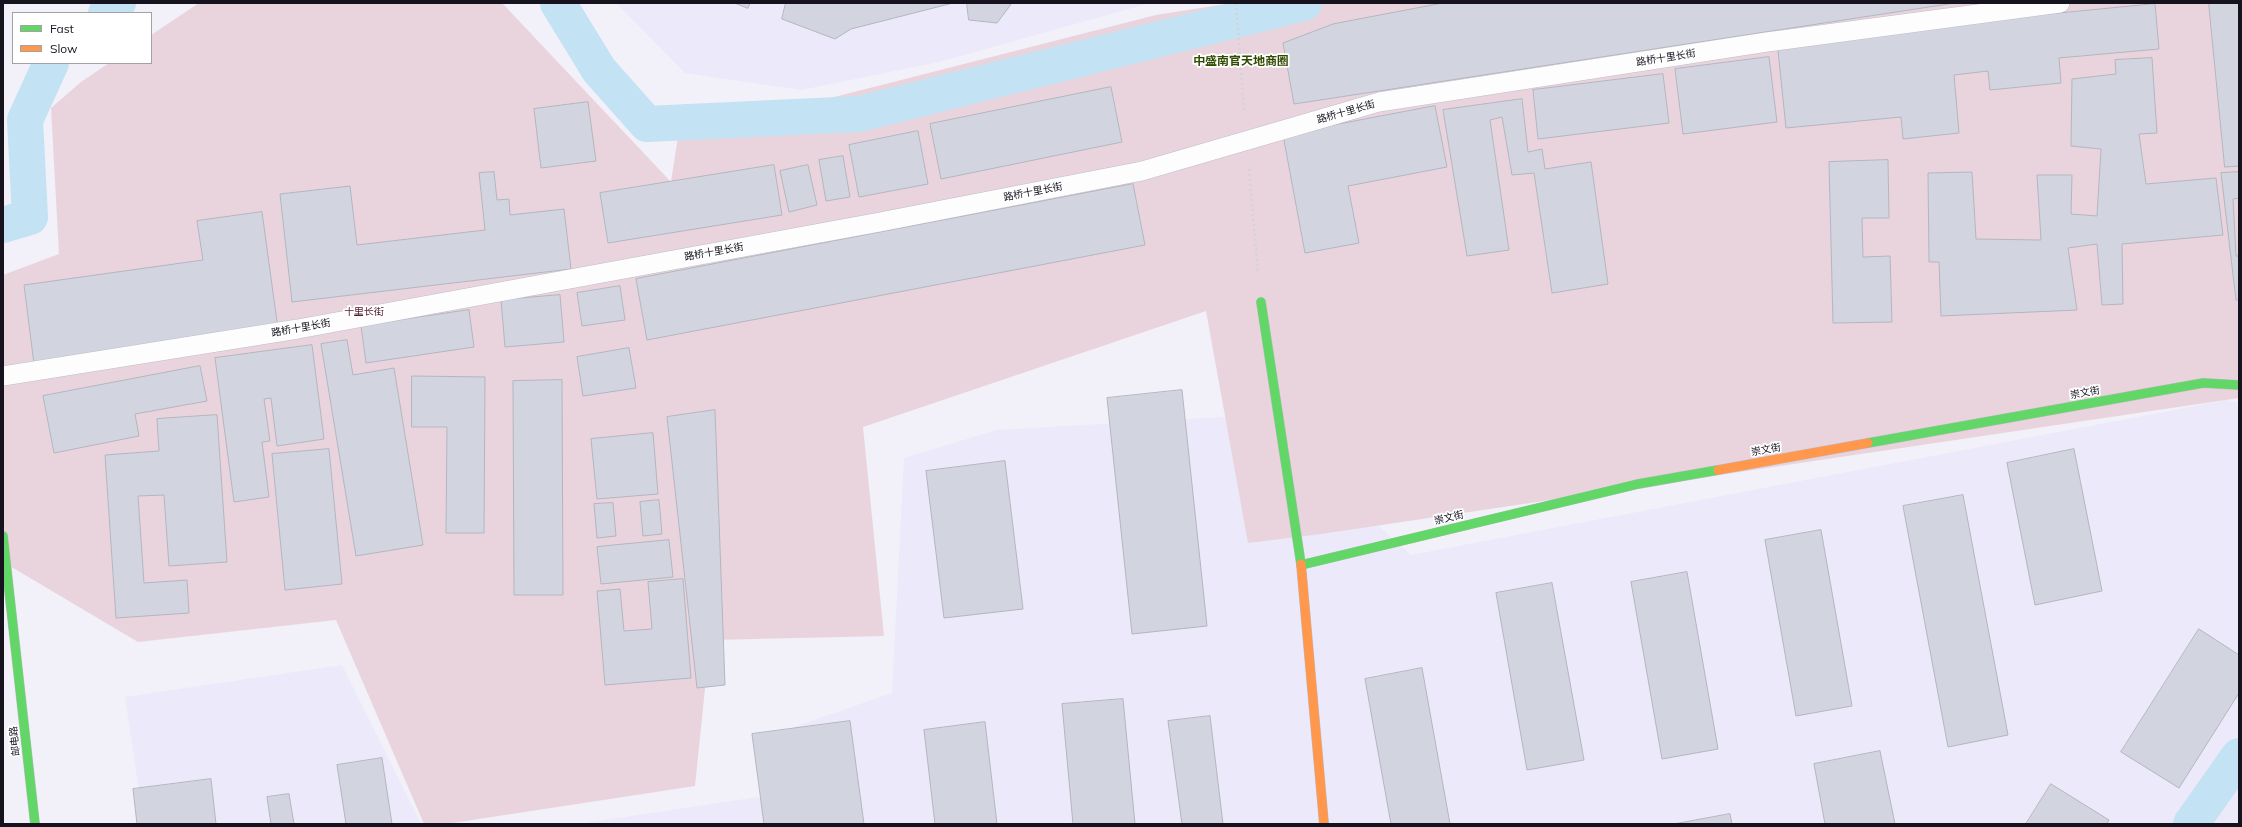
<!DOCTYPE html>
<html>
<head>
<meta charset="utf-8">
<style>
  body { margin:0 }
  #map { position:relative; width:2242px; height:827px; overflow:hidden; background:#f2f0f8; font-family:Mulish,sans-serif }
  canvas { display:block }
  .frame { position:absolute; inset:0; border:4px solid #16131f; pointer-events:none }
  .legend { position:absolute; left:12px; top:12px; width:140px; height:52px; box-sizing:border-box; background:#fff; border:1px solid #a2a1a5; margin:0; padding:5px 7px; list-style:none; font-size:12px; color:#16131f }
  .legend li { display:flex; align-items:center; gap:8px; height:20px }
  .legend b { width:20px; border:1px solid #a2a1a5 }
</style>
</head>
<body>
<div id="map">
<canvas width="2242" height="827"></canvas>
<div class="frame"></div>
<ul class="legend">
<li><b style="height:5px;background:#63d668"></b>Fast</li>
<li><b style="height:5px;background:#ff974d"></b>Slow</li>
</ul>
</div>
<script>
const g = document.querySelector('canvas').getContext('2d');
g.lineJoin = 'round';
function fillPath(path, color) { g.fillStyle = color; g.fill(path, 'evenodd'); }
function trace(path, color, width, dash) { g.strokeStyle = color; g.lineWidth = width; g.lineCap = dash ? 'butt' : 'round'; g.setLineDash(dash || []); g.stroke(path); }
function drawText(font, color, halo, rows, align = 'center') {
  g.font = font + ' Mulish,"Noto Sans SC",sans-serif'; g.lineWidth = 3.5; g.setLineDash([]); g.textBaseline = 'middle'; g.strokeStyle = halo; g.fillStyle = color; for (const [text, x, y, turn = 0] of rows) {
    g.save(); g.translate(x, y); g.rotate((+turn || 0) * Math.PI / 180); g.textAlign = isNaN(turn) ? turn : align; if (halo) g.strokeText(text, 0, 0); g.fillText(text, 0, 0); g.restore();
  }
}
fillPath(new Path2D(`
  M616,3H1150L939,62L801,90L685,73Z
  M2227,400L2239,403V824H578L765,796L759,739L892,693L904,458L997,430L1223,417L1297,454L1411,555Z
  M342,665L421,824H144L125,697Z`), '#ece9fa');
fillPath(new Path2D(`
  M199,3H502L671,182L683,104L803,105L1156,15L1232,3H2239V398L1321,534L1248,543L1206,311L863,427L884,636L710,640L695,786L446,824H424L336,620L138,642L3,562V275L59,254L51,108L81,82L109,63H151V35Z`), '#e9d4dd');
trace(new Path2D(`
  M558,3L599,70L647,124L859,114L1304,3
  M106,13L118,3
  M3,225L30,217L25,120L51,63
  M2191,824L2239,756`), '#c3e2f4', 36);
const building = new Path2D(`
  M735,3H750L748,8Z
  M786,3H953L851,29L835,39L782,19Z
  M967,3H1012L997,23L969,20Z
  M1443,3H1955L1294,104L1283,43L1333,24Z
  M2209,3H2239V166L2225,167Z
  M2155,4L2159,49L2059,58L2061,83L1990,90L1988,71L1954,75L1959,133L1903,139L1901,117L1786,128L1777,41Z
  M1769,57L1777,122L1683,134L1675,69Z
  M2152,58L2157,133L2139,134L2146,184L2216,178L2223,235L2122,244L2123,304L2102,305L2097,244L2068,248L2077,310L1941,316L1939,262H1929L1928,173L1972,172L1976,239L2041,240L2037,175H2072L2071,214L2097,216L2101,149L2071,146L2072,79L2116,74L2115,60Z
  M1663,74L1669,123L1538,139L1533,90Z
  M1111,87L1122,142L941,179L930,124Z
  M1522,99L1528,152L1542,149L1545,169L1591,162L1608,284L1552,293L1534,173L1512,175L1502,117L1490,120L1509,250L1467,256L1443,110Z
  M588,102L596,161L541,168L534,109Z
  M1435,106L1447,167L1348,186L1359,243L1305,253L1283,135Z
  M918,131L928,184L859,197L849,145Z
  M843,156L850,197L826,201L819,160Z
  M1888,160L1889,218H1862L1863,257L1890,256L1892,322L1833,323L1829,162Z
  M774,165L782,215L608,243L600,193Z
  M808,165L817,205L789,212L780,171Z
  M494,172L497,200L509,199L510,215L564,209L571,269L292,302L280,194L350,186L357,245L485,230L479,173Z
  M2239,172V198L2233,199L2236,256H2239V300H2236L2221,173Z
  M1133,184L1145,245L647,340L636,279Z
  M262,212L278,329L34,364L24,285L203,260L197,221Z
  M620,286L625,320L582,326L577,293Z
  M560,295L564,342L505,347L501,300Z
  M469,310L474,347L366,363L361,326Z
  M347,340L353,375L394,368L423,545L356,556L321,344Z
  M312,345L324,439L277,446L271,398L264,399L270,441L262,442L269,497L234,502L215,358Z
  M629,348L636,388L583,396L577,357Z
  M200,366L207,401L135,414L139,436L54,453L43,396Z
  M412,376L485,377L484,533H446L447,427H412Z
  M562,380L563,595H514L513,381Z
  M1182,390L1207,626L1132,634L1107,398Z
  M715,410L725,685L697,688L667,417Z
  M217,415L227,562L169,566L164,495L138,496L144,583L187,580L189,613L116,618L105,455L159,451L157,419Z
  M653,433L658,494L597,499L591,439Z
  M329,449L342,584L285,590L272,454Z
  M2074,449L2102,591L2035,605L2007,463Z
  M1005,461L1023,609L944,618L926,471Z
  M1963,495L2008,735L1948,747L1903,506Z
  M659,500L662,534L643,536L640,502Z
  M613,503L616,536L597,538L594,504Z
  M1821,530L1852,706L1796,716L1765,540Z
  M669,540L673,577L601,584L597,547Z
  M1687,572L1718,749L1662,759L1631,582Z
  M683,579L691,678L605,685L597,591L620,589L624,631L652,629L648,582Z
  M1552,583L1584,760L1527,770L1496,593Z
  M2199,629L2239,655V693L2179,788L2121,752Z
  M1422,668L1450,824H1391L1365,679Z
  M1123,699L1135,824H1073L1062,704Z
  M1210,716L1223,824H1182L1168,721Z
  M850,721L864,824H764L752,734Z
  M985,722L997,824H935L924,730Z
  M1880,751L1895,824H1825L1814,764Z
  M382,758L392,824H346L337,765Z
  M211,779L216,824H137L133,789Z
  M2051,784L2109,820L2107,824H2026Z
  M289,794L294,824H271L267,797Z
  M1730,814L1732,824H1674Z`);
fillPath(building, '#d2d5e0');
trace(building, '#b4b6bf', 1);
const lane = new Path2D(`
  M3,376L298,329L880,222L1142,171L1379,102L1767,42L2060,3`);
const fast = new Path2D(`
  M1261,302L1301,564
  M1868,443L2203,383L2239,385
  M3,536L35,824
  M1301,565L1638,484L1718,470`);
const slow = new Path2D(`
  M1718,470L1868,443
  M1301,564L1324,824`);
trace(lane, '#bfbdc7', 20);
trace(fast, '#bfbdc7', 10);
trace(slow, '#bfbdc7', 10);
trace(new Path2D(`
  M1236,3L1244,112
  M1249,169L1258,274`), '#d3d3d5', 2.5, [2, 3]);
trace(lane, '#fdfdfe', 19);
trace(fast, '#63d668', 9);
trace(slow, '#ff974d', 9);
drawText('10px', '#16131f', '#fff', [
  ["路桥十里长街",1666,58,-9],
  ["路桥十里长街",1346,112,-16],
  ["路桥十里长街",1033,192,-11],
  ["路桥十里长街",714,252,-10],
  ["路桥十里长街",301,328,-10],
  ["崇文街",2085,393,-10],
  ["崇文街",1766,450,-10],
  ["崇文街",1449,518,-13],
  ["邮电路",15,741,-96]
]);
drawText('10px', '#521a2e', '#fff', [
  ["十里长街",364,312]
]);
drawText('bold 12px', '#304a00', '#fff', [
  ["中盛南官天地商圈",1241,61]
]);
</script>
</body>
</html>
